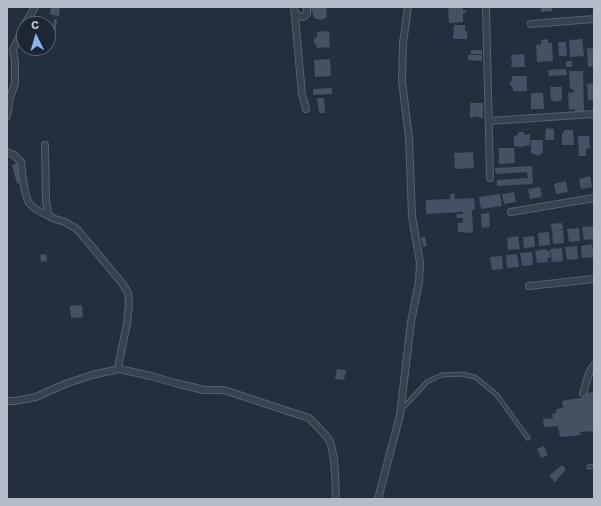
<!DOCTYPE html>
<html>
<head>
<meta charset="utf-8">
<style>
  body { margin:0 }
  #map { position:relative; width:601px; height:506px; overflow:hidden; background:#242f3e; font-family:"Golos Text",sans-serif }
  canvas { display:block }
  .frame { position:absolute; inset:0; border:8px solid #b4bcc9; pointer-events:none }
  .north { position:absolute; left:16px; top:16px; width:40px; height:40px; box-sizing:border-box; background:#1d2633; border:1px solid #59626f; border-radius:50%; rotate:355deg; font-size:11px; font-weight:700; line-height:16px; text-align:center; color:#b4bcc9 }
  .north::after { content:''; display:block; margin:auto; width:14px; height:18px; background:#8ab4f8; clip-path:polygon(50% 0,100% 100%,50% 72%,0 100%) }
</style>
</head>
<body>
<div id="map">
<canvas width="601" height="506"></canvas>
<div class="frame"></div>
<div class="north">С</div>
</div>
<script>
const g = document.querySelector('canvas').getContext('2d');
g.lineJoin = 'round';
function fillPath(path, color) { g.fillStyle = color; g.fill(path, 'evenodd'); }
function trace(path, color, width, dash) { g.strokeStyle = color; g.lineWidth = width; g.lineCap = dash ? 'butt' : 'round'; g.setLineDash(dash || []); g.stroke(path); }
fillPath(new Path2D(`
  M51,7H60L59,16L51,15L50,13Z
  M314,7H326L327,17L322,20L314,18L311,8H314Z
  M448,7H463V10H466V13H463V22L449,23Z
  M541,7H552V11L541,12Z
  M54,19H57L55,37H52Z
  M454,25H465V31H467V39H453Z
  M329,31L330,47L317,48L316,44L314,43V38H316L317,36V32Z
  M548,39V43H552L553,61L537,62L536,45L541,44V40Z
  M582,39L584,56L570,57L569,40Z
  M558,42H566L567,56H559Z
  M588,48L594,49V66L588,67L587,49Z
  M471,50H482V54H471Z
  M524,54L525,67H511L512,63L511,55Z
  M468,55H482V61L468,60Z
  M330,59L331,76L315,77L314,60Z
  M566,61H572V67H566Z
  M566,69L567,75L549,76L548,70Z
  M569,71H583L584,112L575,113V109L569,110L568,93L574,92L573,89H571L570,87Z
  M512,76H527V91H513V88L510,85V81H512Z
  M594,83V104L592,100L588,101L587,84Z
  M550,87H562V100L557,102L551,100Z
  M332,88V94L313,95V89Z
  M531,93H543L544,109H531Z
  M317,98H324L325,113H319Z
  M470,103H483V118H479V116L470,118Z
  M546,128L554,129V140H547L545,139Z
  M564,130H573L574,145H562V133H564Z
  M518,132H524V135L530,134V145L521,147L514,146V136L518,135Z
  M578,136H589L590,148L586,149V156H579Z
  M531,140H543V153L538,156L531,153Z
  M499,148H514L515,163L499,164Z
  M473,152L474,168L455,169L454,153Z
  M17,163L22,182L17,184L12,165Z
  M532,166L533,182L531,184L497,186V180L528,178L527,172L496,174L495,168Z
  M590,176L592,187L581,189L579,179Z
  M566,181L568,192L556,194L554,184Z
  M540,187L542,197L530,199L528,189Z
  M514,192L516,202L504,204L502,194Z
  M454,193L455,199L474,198L475,210H472L473,233L458,232V223H463V218H457L456,214H463V212L426,214V200L450,199V195Z
  M500,194L502,206L481,209L479,197Z
  M489,213L490,227L482,228L481,214Z
  M562,223L563,229L552,231L551,224Z
  M594,226V239L584,240L582,227Z
  M579,228L580,241L569,242L567,229Z
  M563,230L564,243L553,244L552,231Z
  M549,232L550,245L539,246L538,233Z
  M518,236L520,249L508,250L507,238Z
  M534,236L535,247L524,248L523,237Z
  M421,237H425L427,246L423,247Z
  M592,244L594,257L582,258L581,246Z
  M577,246L578,259L567,260L565,247Z
  M562,248L563,261L552,262L550,249Z
  M547,249V251H550V258H547L548,262L537,263L535,251Z
  M532,252L533,265L522,266L520,253Z
  M46,254L47,261L41,262L40,255Z
  M517,254L519,267L507,268L506,255Z
  M502,256L503,269L492,270L490,257Z
  M82,305L83,317L71,318L70,306Z
  M337,369L346,370L344,380L335,379Z
  M594,392V431L580,432L581,435L560,437L558,426L544,427L543,419L553,418L552,414L556,413V409L563,408L562,401L586,397V393Z
  M544,446L548,455L541,458L537,449Z
  M562,465L566,469L555,482L549,476Z`), '#455162');
const service = new Path2D(`
  M401,410L427,382L435,378L442,375L462,374L475,377L497,395L528,438
  M589,467L594,466`);
const minor = new Path2D(`
  M294,7L302,94L306,109
  M486,7L490,178
  M294,11L297,15L303,17L307,14V7
  M25,24L35,7
  M531,24L594,19
  M7,116L10,97L15,84V61L13,50L24,25
  M489,121L594,114
  M45,145L46,201L48,213L52,218L65,222L77,229L122,283L128,293L129,304L127,324L119,362V369
  M7,152L14,155L21,162C22,172 24,195 29,203C34,210 44,213 51,217
  M511,212L594,198
  M529,286L594,279
  M583,393C587,384 587,372 594,365
  M7,401H15L36,397L65,384L92,375L119,369L151,376L175,383L204,390H224L309,418C315,424 327,435 330,442C336,459 335,481 336,499
  M378,499L400,415L411,322L419,282L420,263L412,216L409,138L402,81L403,43L408,7`);
trace(service, '#565f6c', 5);
trace(minor, '#565f6c', 8);
trace(service, '#38414e', 3);
trace(minor, '#38414e', 6);
</script>
</body>
</html>
